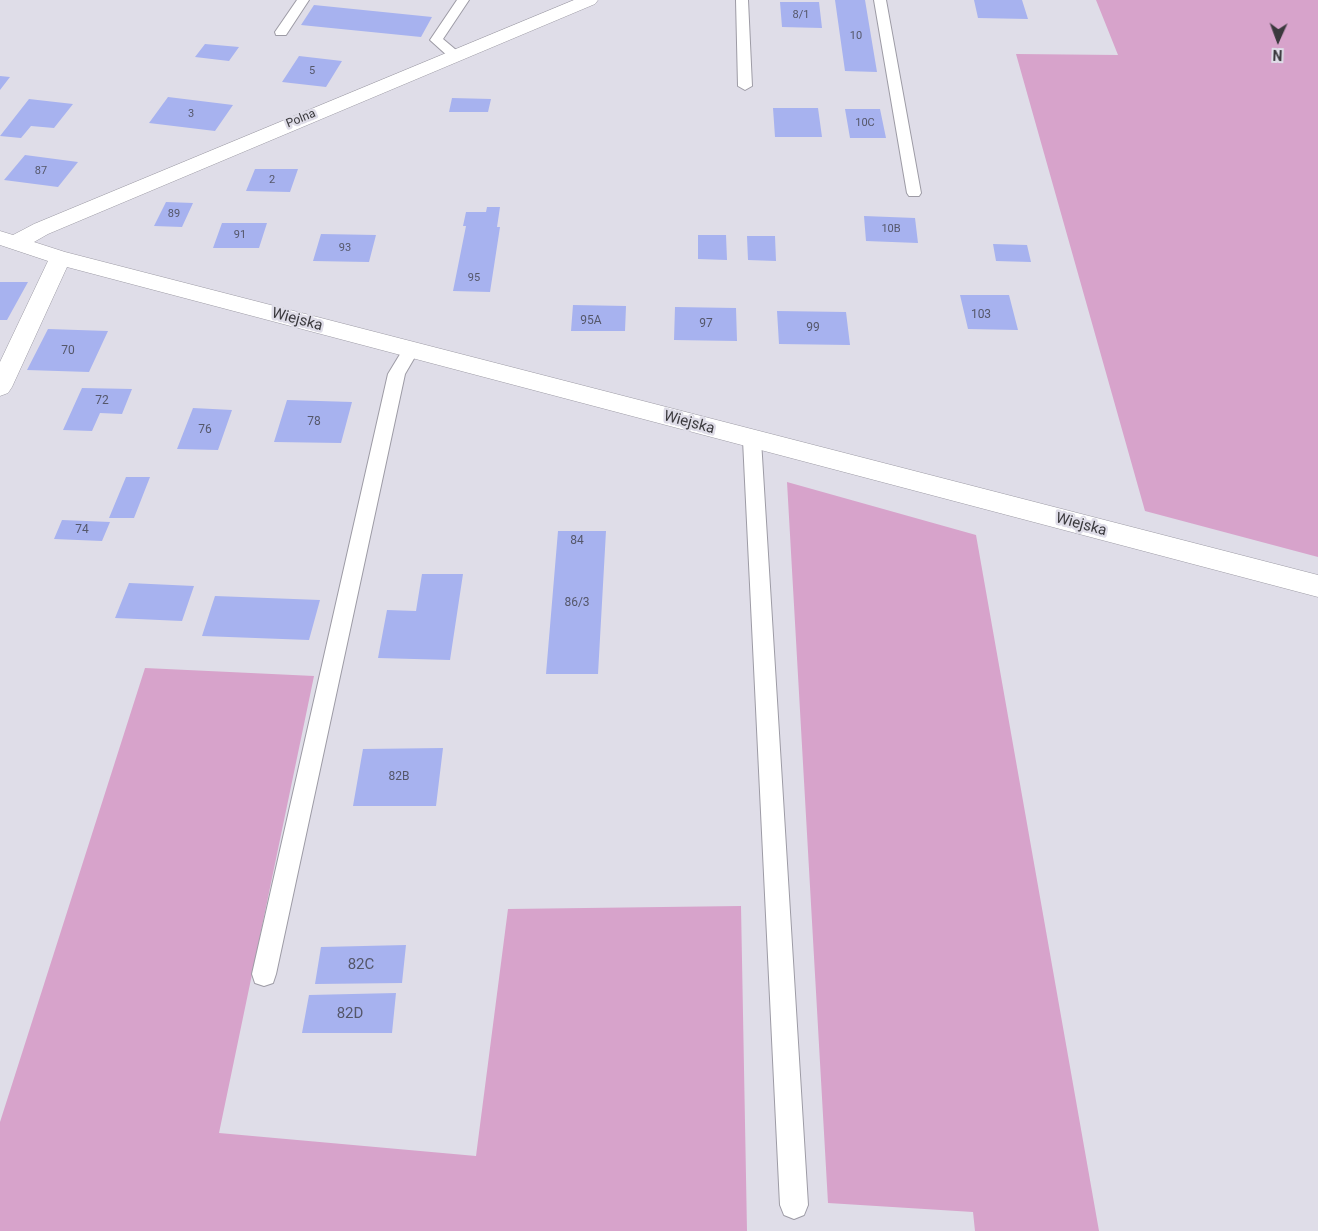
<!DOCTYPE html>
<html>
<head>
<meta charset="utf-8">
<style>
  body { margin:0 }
  #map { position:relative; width:1318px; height:1231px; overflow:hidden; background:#dfdde8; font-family:Roboto,sans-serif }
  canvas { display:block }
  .north { position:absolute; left:1253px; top:15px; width:50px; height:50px; -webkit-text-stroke:4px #dfdde8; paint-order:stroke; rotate:182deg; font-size:14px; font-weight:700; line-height:20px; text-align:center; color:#3a393d }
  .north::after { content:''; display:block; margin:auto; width:18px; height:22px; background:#3a393d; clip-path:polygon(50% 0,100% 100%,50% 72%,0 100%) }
</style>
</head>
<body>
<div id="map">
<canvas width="1318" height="1231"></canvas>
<div class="north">N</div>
</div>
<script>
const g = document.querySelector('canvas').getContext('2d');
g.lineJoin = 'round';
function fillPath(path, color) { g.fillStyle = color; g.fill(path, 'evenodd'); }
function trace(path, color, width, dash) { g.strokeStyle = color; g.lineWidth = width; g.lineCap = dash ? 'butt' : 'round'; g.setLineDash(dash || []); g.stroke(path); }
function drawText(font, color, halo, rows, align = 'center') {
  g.font = font + ' Roboto,sans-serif'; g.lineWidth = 5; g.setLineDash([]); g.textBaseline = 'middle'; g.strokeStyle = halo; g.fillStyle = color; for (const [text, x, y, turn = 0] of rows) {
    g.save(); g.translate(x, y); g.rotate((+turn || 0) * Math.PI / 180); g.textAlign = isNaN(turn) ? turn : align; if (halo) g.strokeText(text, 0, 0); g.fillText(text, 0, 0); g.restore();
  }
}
fillPath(new Path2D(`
  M1096,0H1318V557L1145,511L1016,54L1118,55Z
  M787,482L976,535L1099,1231H975L973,1212L828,1203Z
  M145,668L314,676L219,1133L476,1156L508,909L741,906L747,1231H0V1122Z`), '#d7a3cb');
fillPath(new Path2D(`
  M835,0H865L877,72L845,71Z
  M974,0H1022L1028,19L978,18Z
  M780,2H819L822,28L782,27Z
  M314,5L432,17L421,37L301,25Z
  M205,44L239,47L229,61L195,57Z
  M299,56L342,61L326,87L282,82Z
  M0,76L10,77L0,90Z
  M168,97L233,105L215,131L149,123Z
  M452,98L491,99L488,112H449Z
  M29,99L73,104L54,128L31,126L21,138L0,136Z
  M773,108H818L822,137H775Z
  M845,109H880L886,138H850Z
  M25,155L78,162L58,187L4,180Z
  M255,169H298L290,192L246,191Z
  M166,202L193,203L182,227L154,226Z
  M487,207H500L497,227H500L490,292L453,291L466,226H463L466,212H486Z
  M864,216L915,218L918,243L866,241Z
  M222,223H267L259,248H213Z
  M321,234L376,235L369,262L313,261Z
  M698,235H726L727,260L698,259Z
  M747,236H775L776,261L748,260Z
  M993,244L1027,245L1031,262L996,261Z
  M0,282H28L7,320H0Z
  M960,295H1009L1018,330L968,329Z
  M573,305L626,306L625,331H571Z
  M675,307L736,308L737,341L674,340Z
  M777,311L846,312L850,345L779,344Z
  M48,329L108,331L89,372L27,370Z
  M82,388L132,389L122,414L100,413L92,431L63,430Z
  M287,400L352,402L341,443L274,442Z
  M193,408L232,410L218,450L177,449Z
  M126,477H150L134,518H109Z
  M62,520L110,522L102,541L54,539Z
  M558,531H606L598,674H546Z
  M422,574H463L450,660L378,658L387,610L416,611Z
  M129,583L194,586L182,621L115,618Z
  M215,596L320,600L309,640L202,636Z
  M443,748L436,806H353L363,749Z
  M406,945L402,983L315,984L321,947Z
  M396,993L392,1033H302L309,995Z`), '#a7b2ef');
const lane = new Path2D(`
  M297,0H309L286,35H276L275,32Z
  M457,0H469L443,39L462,55L455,59L450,58L430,40Z
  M736,0H748L752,86L745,90L738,86Z
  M874,0H886L921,193L919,196H909L907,193Z
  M411,344L417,346L419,350L405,374L276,974L273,983L264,986L255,983L252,974L388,374L405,346Z
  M752,433L758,435L761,440L808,1205L804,1215L794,1219L784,1215L780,1205L743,440L746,435Z`);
const street = new Path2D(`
  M574,0H598L595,4L48,234L34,242L65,252L1318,575V597L67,267L12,387L8,393L0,396V362L48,261L0,245V231L13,235L34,224Z`);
trace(lane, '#9d9ba5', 2);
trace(street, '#9d9ba5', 1);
fillPath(lane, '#fff');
fillPath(street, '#fff');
drawText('11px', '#55576a', null, [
  ["8/1",801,15],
  ["10",856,36],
  ["5",312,71],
  ["3",191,114],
  ["10C",865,123],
  ["87",41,171],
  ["2",272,180],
  ["89",174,214],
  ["10B",891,229],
  ["91",240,235],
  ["93",345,248],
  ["95",474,278]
]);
drawText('12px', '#3a393d', '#dfdde8', [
  ["Polna",301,119,-22]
]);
drawText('12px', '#55576a', null, [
  ["103",981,315],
  ["95A",591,321],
  ["97",706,324],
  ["99",813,328],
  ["70",68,351],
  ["72",102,401],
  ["78",314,422],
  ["76",205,430],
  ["74",82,530],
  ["84",577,541],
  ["86/3",577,603],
  ["82B",399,777]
]);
drawText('15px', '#3a393d', '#dfdde8', [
  ["Wiejska",297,320,15],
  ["Wiejska",689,423,15],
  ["Wiejska",1081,525,15]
]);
drawText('15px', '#55576a', null, [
  ["82C",361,965],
  ["82D",350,1014]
]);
</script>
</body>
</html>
